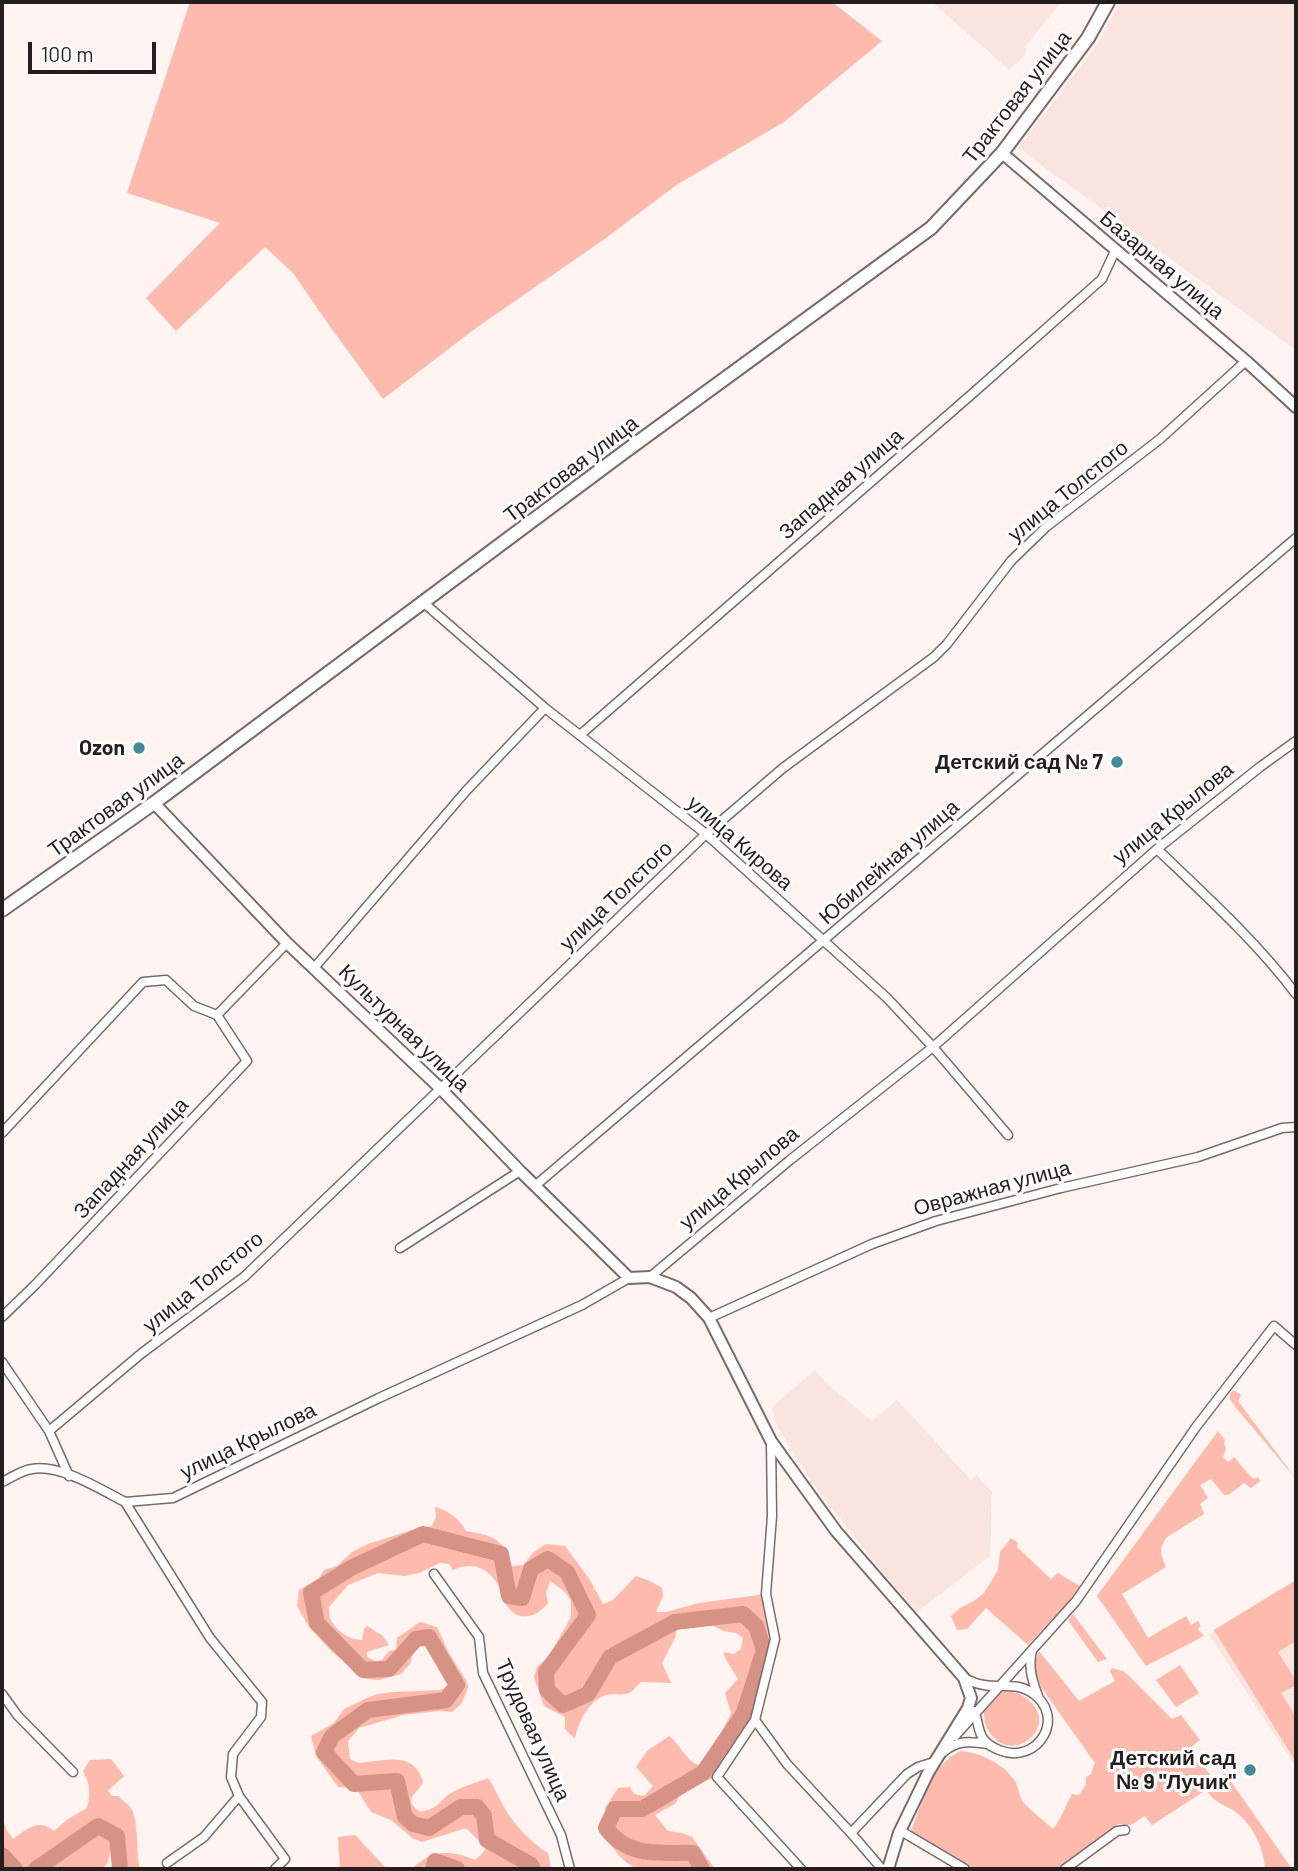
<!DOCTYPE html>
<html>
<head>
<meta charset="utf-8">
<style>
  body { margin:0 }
  #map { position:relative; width:1298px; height:1871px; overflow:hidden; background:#fff4f2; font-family:Barlow,sans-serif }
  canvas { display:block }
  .frame { position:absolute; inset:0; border:4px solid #241f1e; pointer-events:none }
  .scale { position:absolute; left:28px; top:42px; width:128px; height:32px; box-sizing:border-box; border:4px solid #241f1e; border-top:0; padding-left:9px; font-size:21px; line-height:24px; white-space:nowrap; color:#241f1e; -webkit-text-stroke:5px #fff; paint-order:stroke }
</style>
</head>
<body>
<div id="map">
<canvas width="1298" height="1871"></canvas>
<div class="frame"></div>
<div class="scale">100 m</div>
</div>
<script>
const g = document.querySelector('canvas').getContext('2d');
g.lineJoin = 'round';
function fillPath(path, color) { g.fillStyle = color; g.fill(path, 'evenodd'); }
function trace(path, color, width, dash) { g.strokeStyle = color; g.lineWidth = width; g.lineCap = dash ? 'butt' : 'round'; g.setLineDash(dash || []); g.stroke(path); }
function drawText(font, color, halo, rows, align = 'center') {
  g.font = font + ' Barlow,sans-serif'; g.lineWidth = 6; g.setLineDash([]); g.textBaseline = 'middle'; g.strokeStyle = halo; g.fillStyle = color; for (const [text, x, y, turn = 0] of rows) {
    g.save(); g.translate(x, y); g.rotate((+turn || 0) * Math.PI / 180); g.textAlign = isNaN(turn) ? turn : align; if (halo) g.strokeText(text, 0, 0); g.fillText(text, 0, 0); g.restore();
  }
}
fillPath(new Path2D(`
  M932,2H1061L1026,46L1025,55L1009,70Z
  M1120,2H1296V350L1018,148L1096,46Z
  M815,1370L826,1383L872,1421L897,1400L971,1480L977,1475L992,1492L990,1556L917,1612L884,1574L813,1484L777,1426L772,1407Z
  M1296,1580V1767L1210,1636L1214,1630Z`), '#fae4df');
fillPath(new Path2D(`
  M190,2H832L882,41L784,122L678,184L606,238L476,328L383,399L329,325L293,273L265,247L176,331L146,298L220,223L127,193Z
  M1232,1391H1235L1241,1395L1238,1401L1296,1479L1237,1409L1230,1399V1394Z
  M1218,1431L1225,1440L1224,1444L1226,1449L1223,1457L1228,1462L1234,1457L1251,1477L1254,1479L1258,1477L1260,1481L1251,1488L1244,1483L1230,1494L1224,1495L1211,1479L1200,1485L1208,1498L1200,1504L1204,1514L1167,1537C1158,1548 1161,1555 1166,1567L1122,1594L1148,1638L1186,1616L1191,1625L1198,1621L1201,1626L1198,1629L1204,1636L1146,1666L1097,1596Z
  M435,1507C449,1511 458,1517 466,1531C495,1536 502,1538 512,1566L523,1565L534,1552L546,1544L565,1546L590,1580L603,1604L613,1600L636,1576L650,1581L662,1588L663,1596L656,1612H666L699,1603L766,1594L774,1636L755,1720L717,1777L691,1785L679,1796L676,1803L655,1815L668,1831L682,1833L692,1837L715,1869C700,1869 647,1871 636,1868C622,1862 612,1848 605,1835L611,1827L605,1808L618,1788L630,1787L634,1794L644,1796L653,1786L636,1767L647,1751L669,1736C681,1745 686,1762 701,1766L709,1758L731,1713L725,1693L738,1679L727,1661L723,1652L734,1654L741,1649L743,1638L736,1633L723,1631L708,1623L689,1624L677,1629L675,1638L662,1663L671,1683L641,1682C637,1685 633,1692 629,1693C622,1696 613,1693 606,1695C589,1700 578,1722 575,1739L565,1729V1717L544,1706L534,1677L537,1667L549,1656L571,1617V1600L564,1591L550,1581L546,1593L548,1603C537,1617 519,1623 507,1606C503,1600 502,1592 499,1586C488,1567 472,1561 453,1570L449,1564L440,1563L419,1573L405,1576L378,1573L348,1585L329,1607C329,1611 329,1615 330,1618C335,1631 350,1640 362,1640L364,1629L367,1626L383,1636L389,1645L367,1652V1657L375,1661L382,1660L389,1651L396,1650L397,1638L420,1622L437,1627L449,1653L466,1680L468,1688L462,1703L452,1712L439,1711L403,1715L359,1728L348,1741L350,1759L358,1763C384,1761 414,1750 423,1782C416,1796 402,1798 420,1812C444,1807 438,1799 455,1791C465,1785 477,1783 488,1778C494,1787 497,1794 502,1803C511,1822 530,1842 548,1853L551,1869H412C431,1849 451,1850 475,1860L482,1854L486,1848L466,1828L422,1842L412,1838L391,1820L371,1812L356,1788L338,1787L316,1756L311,1736L334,1723L344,1709L367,1698L378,1694L393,1692L440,1690L453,1684C444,1669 437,1653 423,1643L415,1645L410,1664L401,1674L379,1680L366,1679L332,1652L309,1627L297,1606L299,1590L319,1578L324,1570L337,1566L352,1552L368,1544L412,1530L432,1526L436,1517Z
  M1011,1538L1018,1543L1017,1547L1051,1579L1058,1573L1080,1586L1070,1600L1028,1645L986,1608L967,1629L957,1630L951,1616L960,1608L974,1601L984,1593L998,1570L1000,1552Z
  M1296,1580V1606L1294,1608L1296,1611V1641L1278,1652L1296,1681V1685L1281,1693L1296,1717V1762L1214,1630Z
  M1073,1614L1107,1659L1098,1662L1068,1620Z
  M1039,1651L1079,1701L1115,1681L1110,1671L1112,1668L1123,1671L1130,1677L1172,1719L1181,1715L1200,1740L1190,1748L1214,1780L1225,1773L1292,1869H1265C1264,1847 1252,1823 1233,1810C1228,1807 1222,1805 1218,1802C1213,1799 1209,1794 1206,1790L1152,1825L1145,1816L1131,1825L1118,1824L1060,1869H970L915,1837L911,1831C922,1804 931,1764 961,1751C981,1753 1005,1764 1016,1783C1019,1789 1019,1798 1024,1803C1032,1812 1043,1820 1053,1829C1062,1818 1065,1806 1072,1794L1079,1795L1086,1785V1777L1091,1774L1095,1763L1041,1687L1034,1670V1664Z
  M1180,1665L1199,1693L1176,1707L1156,1680Z
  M1012,1691C1073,1714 1016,1771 990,1733C985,1726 984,1720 984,1712L1001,1692Z
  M111,1759L124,1776L108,1791L112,1796H118C122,1800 128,1804 131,1808C139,1821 136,1854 140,1869H114L115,1865L110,1850L108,1863L102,1869H2V1817L7,1831L13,1839C28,1829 37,1818 54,1831L68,1819L87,1808C91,1794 90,1784 83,1771L90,1760Z
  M354,1835H355L387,1869H340L338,1837Z`), '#febaac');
trace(new Path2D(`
  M2,1855L15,1869
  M36,1869L98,1826L117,1836L120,1869
  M433,1869L435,1861L457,1869
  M533,1869L531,1865L487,1840L484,1816L477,1807H461L429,1828L413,1824L405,1817L397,1781L354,1784L324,1752L332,1736L368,1710L446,1700L457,1685L429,1637L416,1639L389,1669L363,1670L317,1623L311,1593L351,1568L423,1534L501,1554L509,1596L522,1598L531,1569L548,1559L567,1572L588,1615L546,1672L547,1690L563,1705L588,1694L610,1657L675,1622L743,1614L756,1626L764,1650L744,1713L703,1773L642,1809H615L606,1828C627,1858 661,1852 693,1853L702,1869`), '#d59285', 16);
const minor = new Path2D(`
  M424,603L545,708L706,834L824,941L887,998L933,1047L1008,1135
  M580,735L972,394L1102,279L1115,251
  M1157,849C1205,895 1256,941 1296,994
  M314,968L466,791L545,708
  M2,1133L143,982L166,980L194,1006L217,1015
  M536,1185L1296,538
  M400,1248L520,1171
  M650,1277L790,1160L933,1047L1157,849L1260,767L1296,741
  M2,1317L35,1285L247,1061L217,1015L287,943
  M709,1318L872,1244L936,1221L1061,1188L1198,1157L1282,1128L1296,1127
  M2,1362L49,1431
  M771,1441L772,1516L766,1594L775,1639L755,1720L717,1777L801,1869
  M69,1476L49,1431L142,1353L244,1277L706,834L783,768L934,657L947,644L1011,561L1046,527L1160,439L1246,361
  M2,1482C11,1478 22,1470 32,1469C60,1464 100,1489 125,1502
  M125,1502L173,1498L379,1398L582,1305L629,1278
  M125,1502L210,1638L262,1702L261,1717L233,1754L231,1777L239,1796L285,1859L275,1869
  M434,1574L479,1637L483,1673L561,1835L570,1869
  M1032,1650C1028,1667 1032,1680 1038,1696
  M964,1678C970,1681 976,1684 984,1685C1001,1688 1015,1682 1031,1692C1068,1716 1038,1766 999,1750C992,1747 986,1744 982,1737C978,1729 977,1719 975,1711
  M2,1694L18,1716L73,1772
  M755,1720L787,1764L851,1833L882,1869
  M955,1736L1076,1601L1196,1427L1274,1326L1296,1345
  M942,1753C957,1740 969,1741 988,1744
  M901,1831L965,1869
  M851,1833L907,1774L918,1767L934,1762
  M167,1863L204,1837L239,1796
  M1065,1869L1117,1831L1125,1830`);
const tertiary = new Path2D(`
  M1002,153L1246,361L1296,407
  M154,803L287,943L441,1089L520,1171L629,1278L650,1277L676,1287L691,1298L709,1318L771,1441L836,1531L964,1678L971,1698L968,1708L928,1773L899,1833L888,1869`);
const primary = new Path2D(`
  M2,910L154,803L623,453L931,228L1002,153L1088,38L1108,2`);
trace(minor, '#786c6a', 11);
trace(tertiary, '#786c6a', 14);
trace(primary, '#786c6a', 16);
trace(minor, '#fff', 8);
trace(tertiary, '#fff', 10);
trace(primary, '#fff', 12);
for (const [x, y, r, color] of [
  [139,748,7,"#468a98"],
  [1117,762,7,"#468a98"],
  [1250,1770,7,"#468a98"]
]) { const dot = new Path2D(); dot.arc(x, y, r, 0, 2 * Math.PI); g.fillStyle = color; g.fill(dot); trace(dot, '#fff', 2.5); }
drawText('21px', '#241f1e', '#fff', [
  ["Трактовая улица",1017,97,-52],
  ["Базарная улица",1162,265,40],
  ["Трактовая улица",571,469,-37],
  ["Западная улица",841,484,-41],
  ["улица Толстого",1068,491,-39],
  ["Трактовая улица",116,805,-36],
  ["улица Крылова",1173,813,-39],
  ["улица Кирова",740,843,41],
  ["Юбилейная улица",889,862,-41],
  ["улица Толстого",616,896,-44],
  ["Культурная улица",404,1028,44],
  ["Западная улица",131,1158,-47],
  ["улица Крылова",739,1178,-40],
  ["Овражная улица",992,1188,-15],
  ["улица Толстого",203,1282,-39],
  ["улица Крылова",248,1441,-26],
  ["Трудовая улица",533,1730,66]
]);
drawText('bold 21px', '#241f1e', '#fff', [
  ["Ozon",125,748],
  ["Детский сад № 7",1103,762],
  ["Детский сад",1236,1758],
  ["№ 9 \"Лучик\"",1236,1782]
], 'right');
</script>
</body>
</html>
